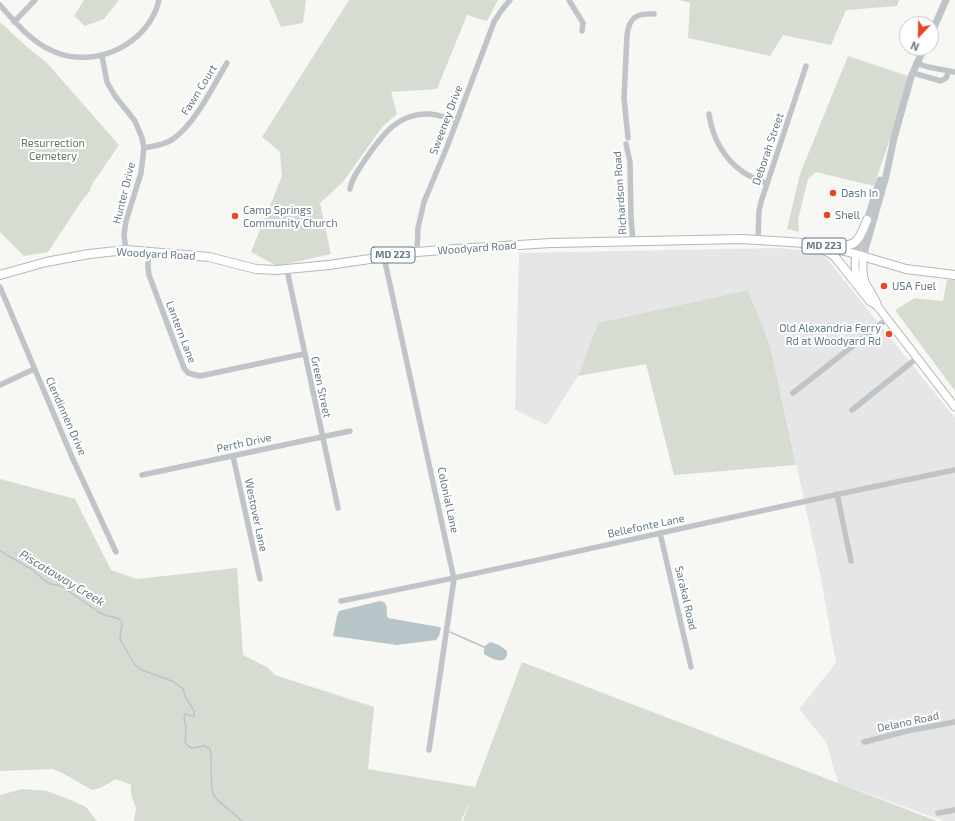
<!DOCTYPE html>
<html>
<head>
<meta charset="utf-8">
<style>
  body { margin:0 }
  #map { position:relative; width:955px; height:821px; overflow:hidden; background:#f7f7f4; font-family:"Exo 2",sans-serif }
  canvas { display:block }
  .north { position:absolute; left:899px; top:16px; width:40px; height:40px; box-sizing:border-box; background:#fff; border:1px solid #c1c9cf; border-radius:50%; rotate:202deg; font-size:11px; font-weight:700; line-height:16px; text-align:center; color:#657986 }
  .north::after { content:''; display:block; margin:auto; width:14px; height:18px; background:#e84523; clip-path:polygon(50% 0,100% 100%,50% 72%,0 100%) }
</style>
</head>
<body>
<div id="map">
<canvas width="955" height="821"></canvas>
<div class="north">N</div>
</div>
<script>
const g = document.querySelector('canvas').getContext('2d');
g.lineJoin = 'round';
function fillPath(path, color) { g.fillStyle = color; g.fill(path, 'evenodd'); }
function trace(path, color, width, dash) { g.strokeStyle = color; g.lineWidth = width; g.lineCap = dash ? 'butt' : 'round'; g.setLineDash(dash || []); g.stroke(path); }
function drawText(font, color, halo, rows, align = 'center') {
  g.font = font + ' "Exo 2",sans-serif'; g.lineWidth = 4; g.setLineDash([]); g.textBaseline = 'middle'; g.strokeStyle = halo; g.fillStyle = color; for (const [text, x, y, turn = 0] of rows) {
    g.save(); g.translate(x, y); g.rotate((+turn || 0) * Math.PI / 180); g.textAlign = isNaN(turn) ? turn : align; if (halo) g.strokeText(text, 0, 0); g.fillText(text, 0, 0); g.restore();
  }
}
fillPath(new Path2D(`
  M781,248L823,254L955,418V821H944L838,783L826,742L799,709L836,663L820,573L770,345L748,290L598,323L578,376L547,425L515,410L519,253Z`), '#e5e6e5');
fillPath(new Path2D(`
  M84,0H119L104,19L85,26L74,16Z
  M269,0H306L303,23L281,27Z
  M349,0H498L487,21L467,15L437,89L391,92L397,114L383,126L343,182L320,203L331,254L277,266L251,252L282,176L280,152L262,137Z
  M679,0H899L897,6L846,10L831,45L783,35L770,56L688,38L690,3Z
  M0,22L27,47L47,63L119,145L93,183L89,192L81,202L48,252L24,256L0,232Z
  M848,56L911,77L874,186L816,172L808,179L798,220L799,232L787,229L800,174Z
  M947,280H955V391L895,310L915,298L943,301Z
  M748,290L770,345L796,465L674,475L646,364L578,376L598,323Z
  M0,479L75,499L111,570L137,579L237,568L243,655L267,667L275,675L374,707L368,769L475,787L522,662L937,821H463L470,801L461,821H134L136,808L131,795V785L116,779L100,788L92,790L64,774L53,769L0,771Z
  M22,789L47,791L66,798L86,807L97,821H0V795Z`), '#d7dcd3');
fillPath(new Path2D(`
  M380,601C390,603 385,611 388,618L439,627L441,628L439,636L436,640L397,645L333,636L337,616L339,611Z
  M490,642L499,645L507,651C508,667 492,659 484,654V647Z`), '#b7c5c8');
trace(new Path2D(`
  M0,551L33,570L44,580L51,584L61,586L100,613L108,616L117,618L122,622L120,639L134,664L142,670L174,682L183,689L186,698L194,711V716L185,714L184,717L186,729L185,742L188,746L192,748L204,746L210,749C213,761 209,787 214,796C218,802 235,814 242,821
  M450,632L484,647`), '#b7c5c8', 1.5);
const secondary = new Path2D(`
  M856,254C854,266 855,274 860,285
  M863,257C863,265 862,274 865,282C869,291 876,297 878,307
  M867,297L870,301L878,307L955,407`);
const primary = new Path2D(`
  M837,245C858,248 860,237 867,220
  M822,249L830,253L835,257L870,301
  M0,275L46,262L89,254L126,250L209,257L256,269L276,270L329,265L417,252L455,249L551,243L742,239L805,243L845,251L906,269L955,275`);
trace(secondary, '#b2b8bd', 9);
trace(primary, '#b3b8bc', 10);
trace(new Path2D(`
  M569,0L583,23L582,31
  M0,5C16,23 32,43 55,52C96,69 149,44 159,0
  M14,22L35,0
  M102,56L107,82L115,96L135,121L142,138L144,148L141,173L126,221L124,235L126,250
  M916,63L928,67L955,72
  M913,73L941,81L946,78L949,71
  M709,114C712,137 724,159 743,172C750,177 758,180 766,183
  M628,138L624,98L627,35C629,17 637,13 654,14
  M626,144L630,162L631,218L633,241
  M144,148C154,146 165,145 173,139C195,124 213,86 227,63
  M350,189C352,177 360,168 367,157C383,134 399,112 430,114C439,115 448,118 457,120
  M758,240L759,211L761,202L806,66
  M148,252V268L149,275L184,368L188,373L200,376L304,354
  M417,252L418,228L424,202L447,147L494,22L501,11L510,0
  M384,257L454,579L429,750
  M287,270L338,508
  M0,287L72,457L116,552
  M0,385L34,369
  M793,393L887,319
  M852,410L917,358
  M233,456L260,579
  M142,475L350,431
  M837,494L851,561
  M660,533L691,667
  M341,601C546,561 750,511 955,470
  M864,742L907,731L955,722
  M938,813L955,810`), '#bfc4c8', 5.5);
trace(new Path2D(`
  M931,34L946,0
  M856,254L880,180
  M863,257L886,176L894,138L911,77L924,48`), '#bfc4c8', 7);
trace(secondary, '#fff', 7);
trace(primary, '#fff', 8);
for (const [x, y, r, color] of [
  [833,193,4,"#e84523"],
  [827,215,4,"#e84523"],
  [235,216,4,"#e84523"],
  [884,286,4,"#e84523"],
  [889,334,4,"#e84523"]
]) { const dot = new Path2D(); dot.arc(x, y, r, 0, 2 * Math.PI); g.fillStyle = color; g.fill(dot); trace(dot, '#fff', 1.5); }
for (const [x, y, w] of [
  [824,246,44],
  [393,255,44]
]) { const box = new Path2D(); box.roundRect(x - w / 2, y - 8, w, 16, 3); g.fillStyle = '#fff'; g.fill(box); trace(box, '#657986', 1); }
drawText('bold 10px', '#657986', null, [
  ["MD 223",824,246],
  ["MD 223",393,255]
]);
drawText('11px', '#657986', '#fff', [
  ["Fawn Court",199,90,-58],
  ["Sweeney Drive",446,120,-69],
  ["Deborah Street",768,149,-71],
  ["Hunter Drive",124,193,-76],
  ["Richardson Road",620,193,-94],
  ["Woodyard Road",477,248,-4],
  ["Woodyard Road",156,254,3],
  ["Lantern Lane",181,332,69],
  ["Green Street",321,387,78],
  ["Clendinnen Drive",66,416,66],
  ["Perth Drive",244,443,-12],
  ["Colonial Lane",448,500,78],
  ["Westover Lane",256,515,78],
  ["Bellefonte Lane",646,526,-12],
  ["Sarakal Road",686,598,77],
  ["Delano Road",908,722,-12]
]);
drawText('11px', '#667860', '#fff', [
  ["Resurrection",53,143],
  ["Cemetery",53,156]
]);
drawText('11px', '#657986', '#fff', [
  ["Dash In",841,193],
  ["Camp Springs",243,210],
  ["Community Church",243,223],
  ["Shell",835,215],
  ["USA Fuel",892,286],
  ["Old Alexandria Ferry",881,328,"right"],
  ["Rd at Woodyard Rd",881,341,"right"]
], 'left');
drawText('italic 12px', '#617b82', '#fff', [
  ["Piscataway Creek",62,578,31]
]);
</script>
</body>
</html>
